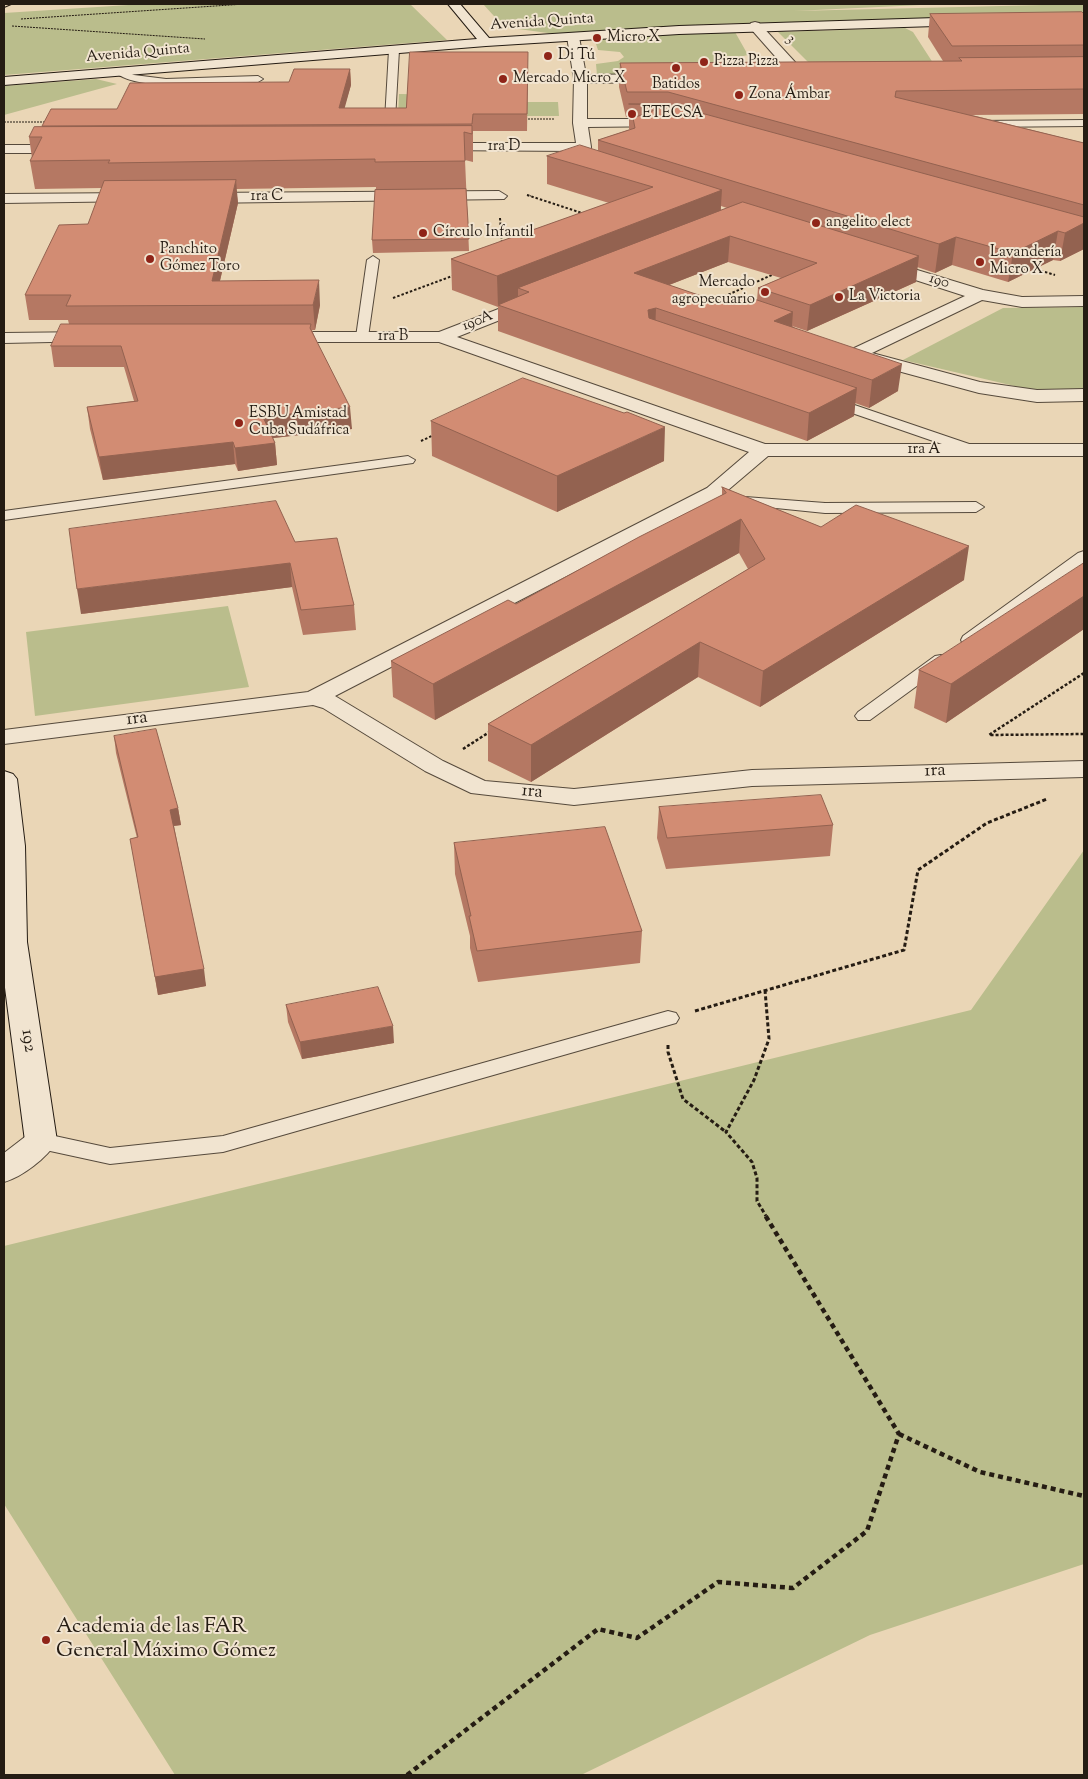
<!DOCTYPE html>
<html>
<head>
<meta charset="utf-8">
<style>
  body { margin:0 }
  #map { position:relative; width:1088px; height:1779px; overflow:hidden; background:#ead6b6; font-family:"Sorts Mill Goudy",serif }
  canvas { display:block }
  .frame { position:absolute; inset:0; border:5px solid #251c13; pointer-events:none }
</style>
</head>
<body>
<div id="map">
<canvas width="1088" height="1779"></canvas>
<div class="frame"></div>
</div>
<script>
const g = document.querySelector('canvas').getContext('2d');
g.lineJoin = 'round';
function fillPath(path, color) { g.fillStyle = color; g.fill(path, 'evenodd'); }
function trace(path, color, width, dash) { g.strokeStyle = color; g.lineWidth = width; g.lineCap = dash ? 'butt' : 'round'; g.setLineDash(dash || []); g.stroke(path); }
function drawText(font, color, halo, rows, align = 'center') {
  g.font = font + ' "Sorts Mill Goudy",serif'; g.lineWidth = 4; g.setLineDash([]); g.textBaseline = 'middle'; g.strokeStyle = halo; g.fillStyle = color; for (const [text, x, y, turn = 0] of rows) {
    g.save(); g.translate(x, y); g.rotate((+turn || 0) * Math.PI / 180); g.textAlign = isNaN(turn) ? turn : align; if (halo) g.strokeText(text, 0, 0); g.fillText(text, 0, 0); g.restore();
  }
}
fillPath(new Path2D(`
  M144,4H410L447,40L4,75V13Z
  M483,4H942L794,11L1084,4V15L714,24L555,34L504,27Z
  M905,28L913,32L935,66L809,63L778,32Z
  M724,30L735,32L748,55C697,66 648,74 597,75L596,64L618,61L624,57L620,52L598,50L595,41L601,38Z
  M96,79L117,84L4,115V86Z
  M399,94L482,95L483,102H558L559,116H398Z
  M1084,307V390L1036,391L903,360L1003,308Z
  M228,606L249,687L35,716L26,632Z
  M1084,850V1564L870,1635L581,1775H175L4,1504V1246L971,1010Z`), '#babd8c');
const lane = new Path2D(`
  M394,47L399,50L395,120L390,123L385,120L389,50Z
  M120,69L134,75L166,79L258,76L263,79L258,82C227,83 137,93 115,72Z
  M1084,120V126L979,127L974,124L979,121Z
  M373,256L379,260L368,337L362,341L356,337L367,260Z
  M828,396L978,447L980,450L973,454L968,453L823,403L821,400Z
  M408,456L415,460L413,463L4,520V511Z
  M732,496L825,503L976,502L984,507L976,512L825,513L727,503L725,500L727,497Z
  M1084,551V563L975,644H963L961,640L963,636L1078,553Z
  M941,655L947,656L950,660L947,664L870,720H858L855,716L858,712L935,656Z
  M668,1011L676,1013L679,1018L676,1023L223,1152L110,1164L41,1149L33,1147L29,1141L33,1135L41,1133L110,1148L223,1136Z`);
const street = new Path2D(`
  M755,22L759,23L806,74L807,77L806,80H796L751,29L749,26L751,23Z
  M573,33L579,37L586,75L656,74L662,78L656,82L587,83V119H666L671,120L673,123L671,126L588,127L591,147L589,163C594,169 602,168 606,174L599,178L582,173L575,163L576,151L430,150L428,147L430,144L435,143H576L573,123L574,79L567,37Z
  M4,145H67L74,149L67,153H4Z
  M499,191L507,196L504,199L200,203L192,198L200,193Z
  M135,193L143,198L140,201L4,203V194Z
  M881,259L983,290L1022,297L1084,296V306L1022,307L982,300L872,353L980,382L1037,390L1084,389V401L1037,402L979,393L850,358L847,354L850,350L965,296L875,267L873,264Z
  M532,296L538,297L540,301L538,305L457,337L765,444H1084V456H768L721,496L335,696L443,761L485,781L574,789L752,770L1084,761V777L752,786L574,805L471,793L425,771L323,708L313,705L4,744V730L308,692L707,488L749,452L439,342H278L272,341L269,337L272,333L278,332H439Z
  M92,332L98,333L101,337L98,341L4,343V333Z
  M41,1130L52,1133L57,1141C47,1158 22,1177 4,1182V1153L30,1133Z`);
const secondary = new Path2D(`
  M448,4H460L489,38L679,26L968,17L974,21L968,25L679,34L486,46L4,85V77L477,39Z
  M4,771L13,774L17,779L25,846L27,942L57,1141L52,1149L41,1152L30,1149L25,1141L4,980Z`);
const highway = new Path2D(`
  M4,4H11L4,7Z`);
trace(lane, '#564a3c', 2);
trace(street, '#564a3c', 2);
trace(secondary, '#251c13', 2);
trace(highway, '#251c13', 2);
trace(new Path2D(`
  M21,19L245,4
  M12,26L205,39
  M525,119H554
  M4,122H47
  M527,195L531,196`), '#251c13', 1, [2, 1]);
trace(new Path2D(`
  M527,195L585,214
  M500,218L502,244
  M1032,268L1055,275
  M393,298L455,275
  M712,302L774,274
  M421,441L436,434`), '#251c13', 2, [2.5, 2]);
trace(new Path2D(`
  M1084,673L989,735L1084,734
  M463,749L491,731`), '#251c13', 2.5, [3, 2]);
trace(new Path2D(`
  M765,990L769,1039L754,1080L726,1132L752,1162L757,1178V1201L766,1216
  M695,1011L904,950L918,870L987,823L1047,799
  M668,1045V1052L683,1099L726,1132`), '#251c13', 3, [4, 2.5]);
trace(new Path2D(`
  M899,1434L980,1472L1084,1496
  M407,1775L598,1629L637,1638L718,1582L793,1588L867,1531L899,1434L765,1215`), '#251c13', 4.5, [5, 4]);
fillPath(lane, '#f1e4d0');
fillPath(street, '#f1e4d0');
fillPath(secondary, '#f1e4d0');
fillPath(highway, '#ead6b6');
fillPath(new Path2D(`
  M930,14H1084V114L972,115L1084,143V249L1060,261L1053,260L1008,282L952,265L935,273L917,267L916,282L807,331L792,326L898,391L869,408L855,403L854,416L807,441L498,331V307L452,290L451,259L609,203L547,184V156L598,151V140L631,129H629V117H626L619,87L620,63L943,61L928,37ZM721,206L727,208L721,210ZM728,262L781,278L758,288L757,300L722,303L669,285Z
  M528,67L527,131H473V162L465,160L469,251L373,253L372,240L376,187L236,189L238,203L220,281L320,305L315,330H312L352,429L273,438L275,443L277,465L238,471L235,464L103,480L90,429L87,407L134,401L124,367H54L51,346L69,324L68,320H29L25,295L88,224L102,188L35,189L30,161L32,158L29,137L42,127V126L117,109L289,82L350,69L351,85L344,108H406Z
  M431,421L664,461L557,512L432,456Z
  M722,487L821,527L964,580L760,707L698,677L531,782L488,761V724L748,569L739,553L435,720L393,697L391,661L516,604L722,495Z
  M295,542L354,605L356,630L303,635L292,587L81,614Z
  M1084,563V629L946,723L914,708L919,670Z
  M114,736L178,808L181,825L174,826L206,986L158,995L133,855L137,838L116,753Z
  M659,807L833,825L830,856L666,869L657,838Z
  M454,843L642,931L640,963L478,982L470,948V936L455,874Z
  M286,1005L394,1043L302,1059L288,1022Z`), '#b57863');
fillPath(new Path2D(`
  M350,69L351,85L340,125L339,108Z
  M236,180L238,203L214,306L212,281Z
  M722,190L720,219L529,292L518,288V299L498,305V307L497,276Z
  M1084,223V249L1060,261L1065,233Z
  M1058,231L1053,260L1008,282L1013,253Z
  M730,236L728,262L633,299L634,273Z
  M956,237L952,265L935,273L939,244Z
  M919,256L916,282L807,331L810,305Z
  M319,280L320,305L315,330L313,305Z
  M656,308L655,334L647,336L648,310Z
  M793,312L791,339L774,321Z
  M902,364L898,391L869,408L872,380Z
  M857,388L854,416L807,441L809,413Z
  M350,407L352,429L265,439L263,417Z
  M665,427L664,461L557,512V476Z
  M233,442L235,464L103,480L99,457Z
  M275,443L277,465L238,471L235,448Z
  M741,519L739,553L435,720L433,684Z
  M969,546L964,580L760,707L763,671Z
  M290,563L292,587L81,614L77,589Z
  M1084,596V629L946,723L951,684Z
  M700,642L698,677L531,782V745Z
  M178,808L181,825L173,826L170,810Z
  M204,969L206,986L158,995L155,977Z
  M393,1026L394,1043L302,1059L300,1042Z`), '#936250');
const building = new Path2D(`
  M1082,12L1084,14V45L952,46L930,14Z
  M410,52H528L527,114H473L472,124L42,126L51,109H117L130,83L289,82L294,69H350L339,108H406Z
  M1084,57V89L896,91L895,97L1084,143V205L668,92H627L620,63L962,61L959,58Z
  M629,104H668L1084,217V223L1065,233L1058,231L1013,253L956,237L939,244L598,140L635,128L633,118L669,105Z
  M472,126V134L464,132L465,161L375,162V159L108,163L110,160L30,161L42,137H29L34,127Z
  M580,145L722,190L497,276L451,259L653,187L547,156Z
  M236,180L212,281L319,280L313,305L66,306L71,295H25L59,225L88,224L104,181Z
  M466,189L469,239L372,240L375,190Z
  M743,202L919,256L810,305L758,288L817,263L730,236L634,273L722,303L742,295L793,312L774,321L902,364L872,380L656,308L648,310L649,318L857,388L809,413L498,305L529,292L518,288Z
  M61,324H311L310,328L350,407L263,417L275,443L235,448L233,442L99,457L87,407L138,401L121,346H51Z
  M523,378L624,413L627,412L665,427L557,476L431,421Z
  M722,487L821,527L856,505L969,546L763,671L700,642L531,745L488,724L765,559L741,519L433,684L391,661L508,600L516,604L639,537L726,493Z
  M276,501L295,542L337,538L354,605L301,610L290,563L77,589L69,529Z
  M1084,563V596L951,684L919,670Z
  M156,729L178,808L170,810L204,969L155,977L130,839L138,837L114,736Z
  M821,795L833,825L667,838L659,807Z
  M605,827L642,931L477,951L469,916H471L454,843Z
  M378,987L393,1026L300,1042L286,1005Z`);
fillPath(building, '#d28c73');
trace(building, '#936250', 1);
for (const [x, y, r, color] of [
  [597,38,5,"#8f2418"],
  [548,56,5,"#8f2418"],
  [704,62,5,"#8f2418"],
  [676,68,5,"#8f2418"],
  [503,79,5,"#8f2418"],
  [739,95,5,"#8f2418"],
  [632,114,5,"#8f2418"],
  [816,223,5,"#8f2418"],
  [423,233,5,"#8f2418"],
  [150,259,5,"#8f2418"],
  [980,262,5,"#8f2418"],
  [765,292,5,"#8f2418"],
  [839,297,5,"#8f2418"],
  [239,423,5,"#8f2418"],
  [46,1640,5,"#8f2418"]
]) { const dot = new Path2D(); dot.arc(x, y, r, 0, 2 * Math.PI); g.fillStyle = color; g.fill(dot); trace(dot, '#f1e4d0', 2); }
drawText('15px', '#251c13', '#f1e4d0', [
  ["Avenida Quinta",542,23,-4],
  ["3",790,40,47],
  ["Avenida Quinta",138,54,-5],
  ["1ra D",504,147],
  ["1ra C",267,197],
  ["190",939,282,17],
  ["190A",478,322,-22],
  ["1ra B",393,337],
  ["1ra A",924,450]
]);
drawText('15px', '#251c13', '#f1e4d0', [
  ["Micro X",607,38],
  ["Di Tú",558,56],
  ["Pizza Pizza",714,62],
  ["Mercado Micro X",513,79],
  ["Batidos",676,85,"center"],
  ["Zona Ámbar",749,95],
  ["ETECSA",642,114],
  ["angelito elect",826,223],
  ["Círculo Infantil",433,233],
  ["Panchito",160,250],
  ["Gómez Toro",160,267],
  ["Lavandería",990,253],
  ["Micro X",990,270],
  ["Mercado",755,283,"right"],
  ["agropecuario",755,300,"right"],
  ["La Victoria",849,297],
  ["ESBU Amistad",249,414],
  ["Cuba Sudáfrica",249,431]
], 'left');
drawText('18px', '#251c13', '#f1e4d0', [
  ["1ra",137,720,-7],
  ["1ra",935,772,-2],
  ["1ra",532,793,5],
  ["192",27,1041,82]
]);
drawText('21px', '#251c13', '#f1e4d0', [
  ["Academia de las FAR",56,1628],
  ["General Máximo Gómez",56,1652]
], 'left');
</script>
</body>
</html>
